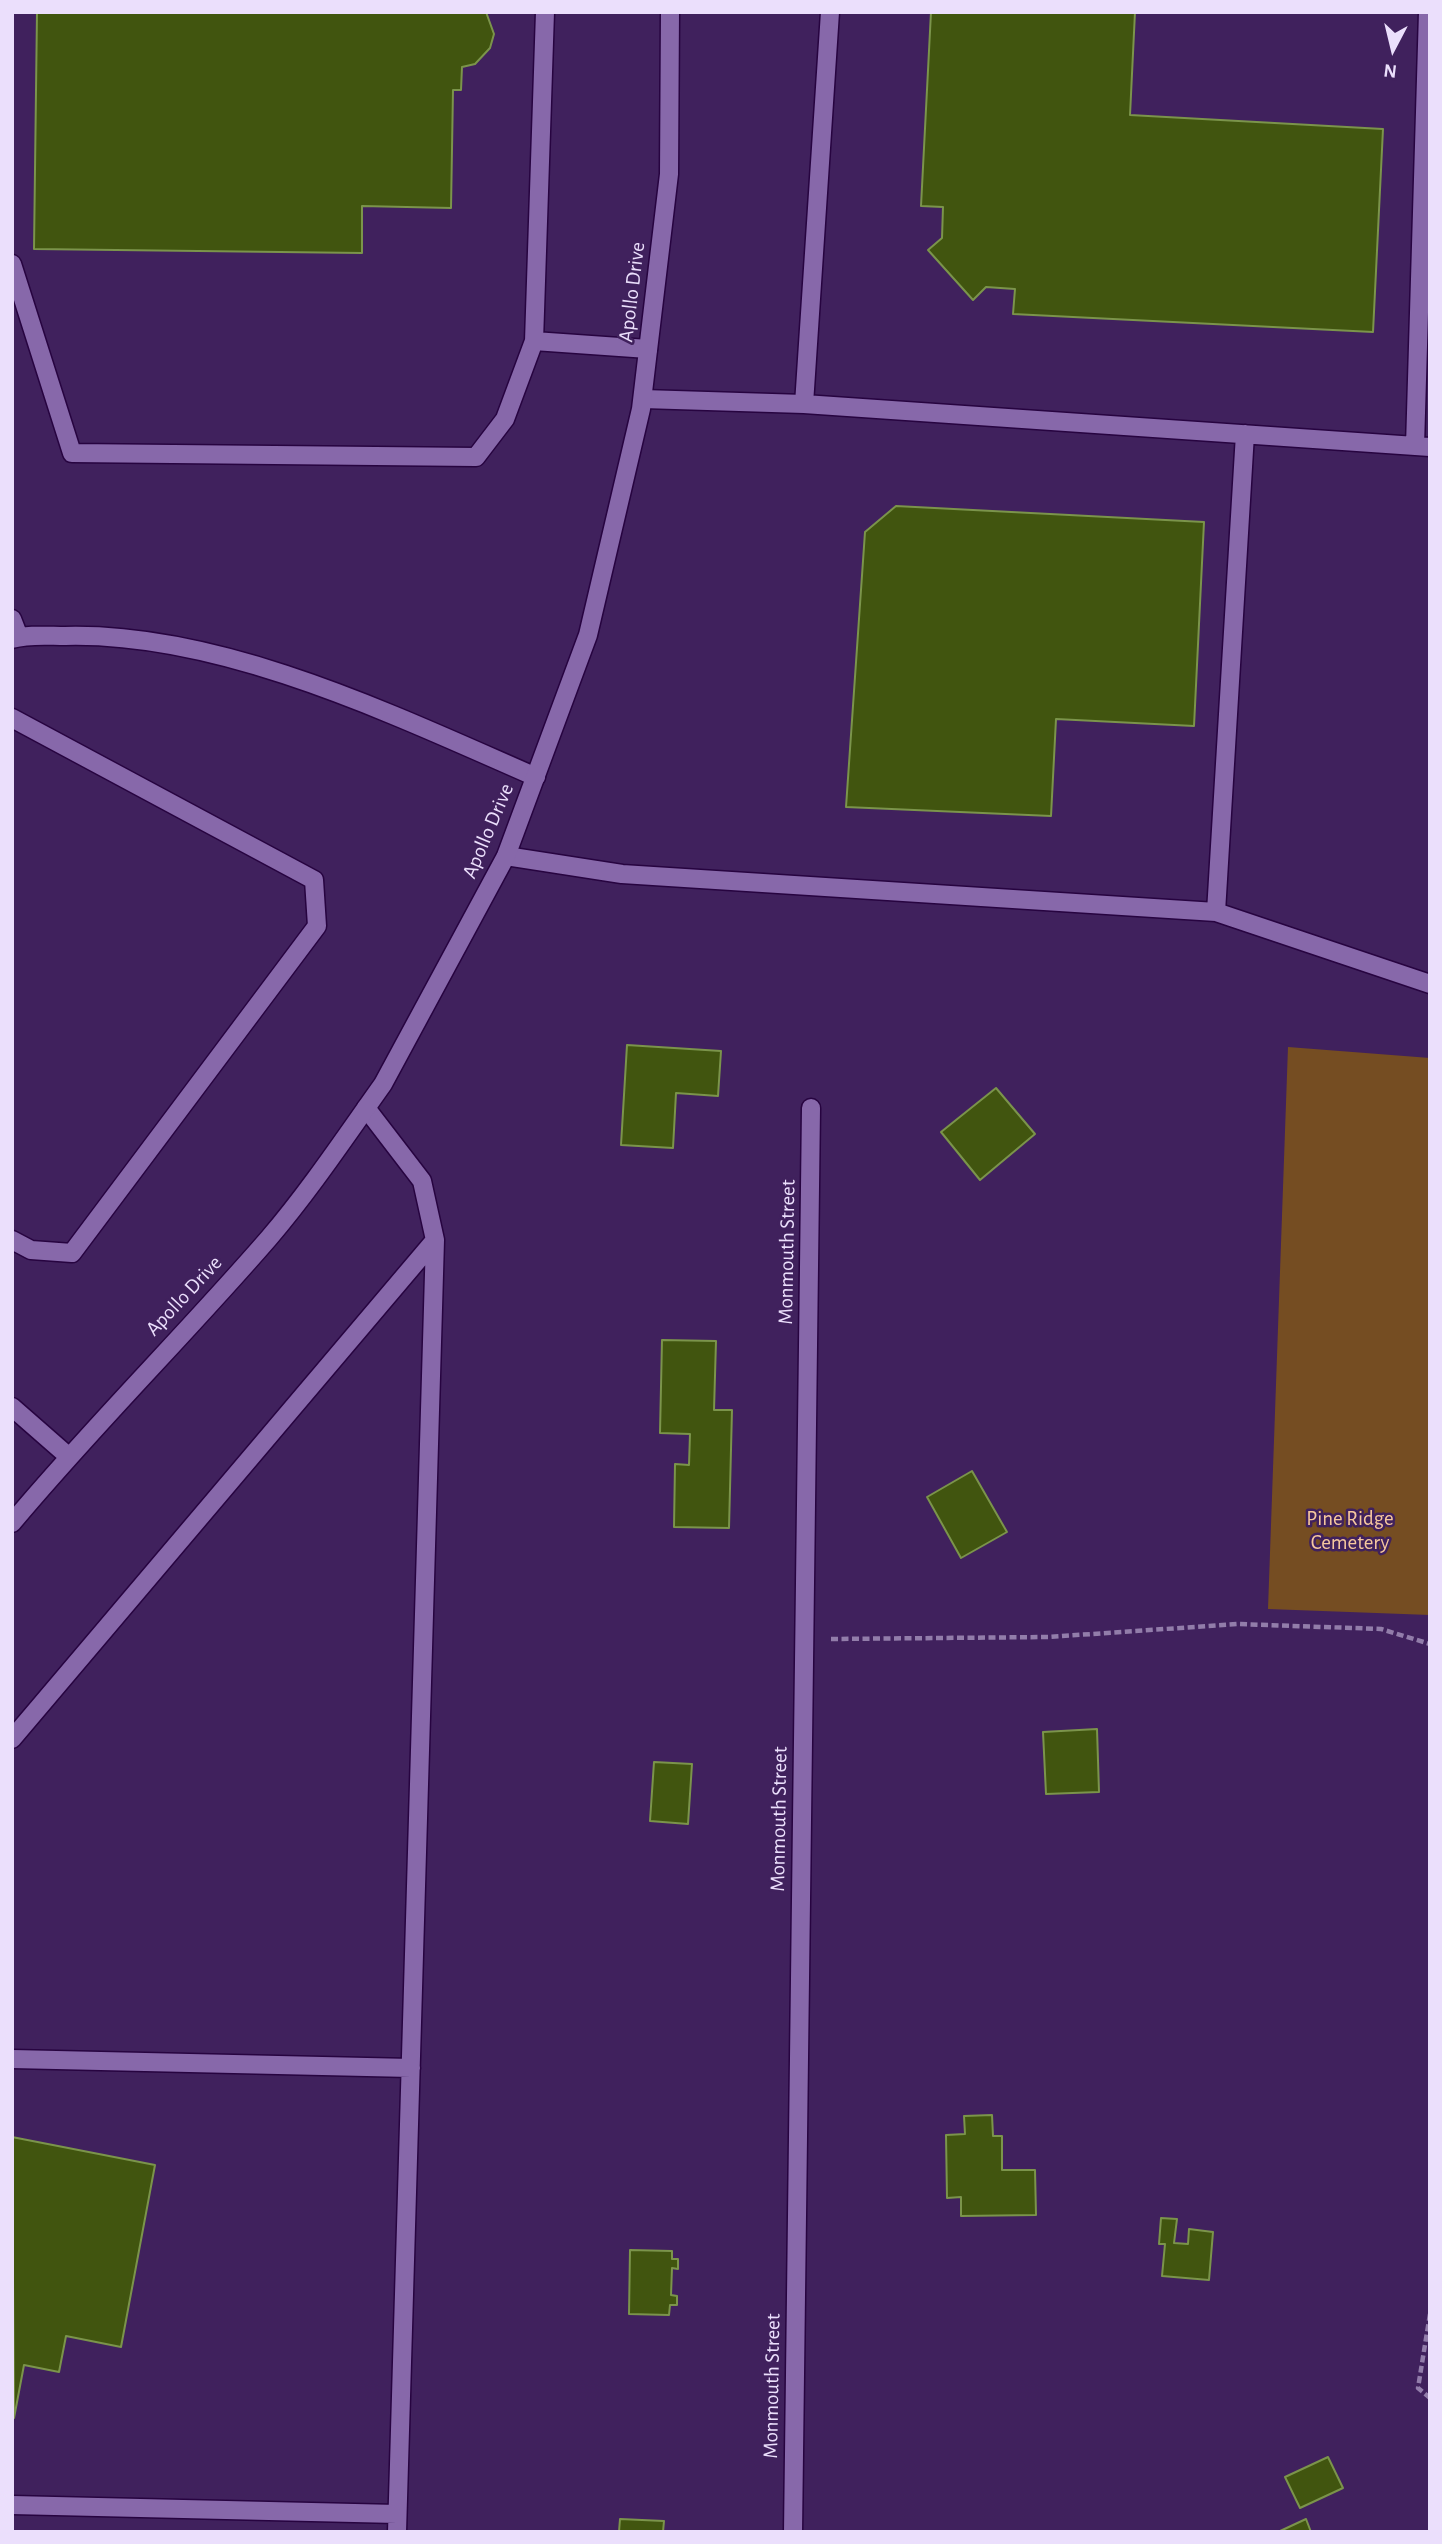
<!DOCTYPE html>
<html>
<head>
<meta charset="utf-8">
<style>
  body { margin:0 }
  #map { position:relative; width:1442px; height:2544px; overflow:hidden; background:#40215d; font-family:"Alegreya Sans",sans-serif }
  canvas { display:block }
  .frame { position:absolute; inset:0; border:14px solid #ebdffc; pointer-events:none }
  .north { position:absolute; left:1358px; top:14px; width:70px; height:70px; -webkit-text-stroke:5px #40215d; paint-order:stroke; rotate:187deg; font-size:19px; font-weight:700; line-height:28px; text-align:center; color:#ebdffc }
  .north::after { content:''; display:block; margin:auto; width:24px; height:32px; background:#ebdffc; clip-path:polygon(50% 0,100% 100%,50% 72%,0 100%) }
</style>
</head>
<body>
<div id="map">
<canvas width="1442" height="2544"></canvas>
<div class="frame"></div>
<div class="north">N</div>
</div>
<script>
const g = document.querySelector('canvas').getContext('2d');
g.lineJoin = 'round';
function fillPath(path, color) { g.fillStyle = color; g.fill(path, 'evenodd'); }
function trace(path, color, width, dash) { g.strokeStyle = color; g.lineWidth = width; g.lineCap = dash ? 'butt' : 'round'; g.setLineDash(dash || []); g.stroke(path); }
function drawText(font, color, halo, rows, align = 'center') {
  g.font = font + ' "Alegreya Sans",sans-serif'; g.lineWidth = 5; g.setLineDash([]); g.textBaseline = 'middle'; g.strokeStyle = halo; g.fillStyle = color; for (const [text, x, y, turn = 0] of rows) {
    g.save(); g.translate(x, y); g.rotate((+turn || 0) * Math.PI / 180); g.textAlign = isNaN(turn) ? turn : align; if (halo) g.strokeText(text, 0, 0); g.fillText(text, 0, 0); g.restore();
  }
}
fillPath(new Path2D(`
  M1288,1047L1430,1058V1615L1268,1609Z`), '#754d22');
const building = new Path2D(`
  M37,12H486L494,34L490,48L475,64L462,67L461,90H453L451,208L362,206V253L34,249Z
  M931,12H1135L1130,115L1383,129L1373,332L1013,314L1015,289L986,287L973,300L928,250L942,238L943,207L921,206Z
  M896,506L1204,522L1194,726L1056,719L1051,816L846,807L865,532Z
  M627,1045L721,1051L718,1096L676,1093L673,1148L621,1145Z
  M996,1088L1035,1134L980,1180L941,1132Z
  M662,1340L716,1341L714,1410H732L729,1528L674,1527L675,1464L689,1465L690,1434L660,1433Z
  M972,1471L1007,1532L961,1558L927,1497Z
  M1097,1729L1099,1792L1046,1794L1043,1732Z
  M654,1762L692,1764L688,1824L650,1821Z
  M992,2115L993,2136H1002V2170H1035L1036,2215L961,2216V2197L947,2198L946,2135L965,2134L964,2116Z
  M12,2137L155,2165L121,2347L66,2336L59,2372L24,2365L14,2418Z
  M1161,2218L1177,2219L1174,2243L1188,2244L1189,2229L1213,2232L1209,2280L1162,2276L1165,2244H1159Z
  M630,2250L672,2251V2259H678V2269L672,2268L671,2295L677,2296V2305H670L669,2315L629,2314Z
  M1328,2457L1343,2488L1300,2508L1285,2477Z
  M620,2519L664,2521L663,2532H619Z
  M1306,2519L1311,2532H1278Z`);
fillPath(building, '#41550f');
trace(building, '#7b944b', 2);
const lane = new Path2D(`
  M545,12L534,341L648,349
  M12,264L72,453L476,457L505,419L534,341
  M643,399L804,404L830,12
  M804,404L1430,447
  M1415,446L1428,12
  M12,619L19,637
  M12,639C28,634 48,636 65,636C222,632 394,715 536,777
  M12,718L314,880L317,926L72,1253L31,1250L12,1240
  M506,856L622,874L1216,912L1430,984
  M1216,912L1245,434
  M366,1108L422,1181L435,1240L397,2532
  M12,1739L435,1240
  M12,2059L411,2068
  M12,2505L397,2514`);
const street = new Path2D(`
  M12,1407L68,1456
  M12,1523C94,1425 185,1335 269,1238C310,1190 346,1136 383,1084L506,856L588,635L641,409L669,174L670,12
  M793,2532L811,1108`);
trace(lane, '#270440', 21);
trace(street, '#270440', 21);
trace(new Path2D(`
  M831,1639L1048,1637L1238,1624L1381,1629L1430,1644
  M1430,2314L1418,2388L1430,2398`), '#927daa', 4.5, [7, 3.5]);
trace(lane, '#8768aa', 18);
trace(street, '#8768aa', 18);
drawText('21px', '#ebdffc', '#40215d', [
  ["Apollo Drive",632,292,-83],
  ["Apollo Drive",488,831,-67],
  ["Monmouth Street",787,1252,-89],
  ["Apollo Drive",184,1296,-47],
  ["Monmouth Street",779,1819,-89],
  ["Monmouth Street",772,2386,-89]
]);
drawText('21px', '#f6c89e', '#40215d', [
  ["Pine Ridge",1350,1519],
  ["Cemetery",1350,1543]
]);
</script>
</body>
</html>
